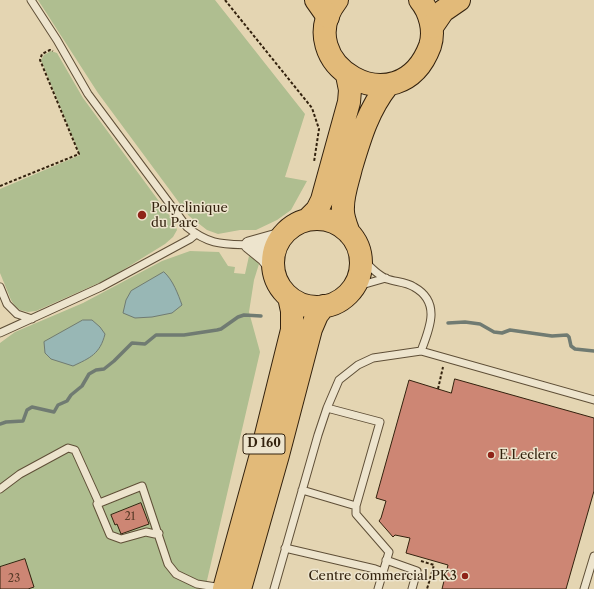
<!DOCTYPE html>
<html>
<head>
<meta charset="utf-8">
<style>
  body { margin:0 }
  canvas { display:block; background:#e4d5b2 }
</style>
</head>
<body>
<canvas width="594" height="589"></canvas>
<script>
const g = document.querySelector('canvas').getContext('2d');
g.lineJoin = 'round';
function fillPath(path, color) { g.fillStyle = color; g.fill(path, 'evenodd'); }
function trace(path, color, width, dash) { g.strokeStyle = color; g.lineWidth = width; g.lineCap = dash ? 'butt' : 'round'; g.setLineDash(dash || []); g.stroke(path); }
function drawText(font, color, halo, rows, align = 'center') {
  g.font = font + ' "Libre Caslon Text",serif'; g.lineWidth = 3; g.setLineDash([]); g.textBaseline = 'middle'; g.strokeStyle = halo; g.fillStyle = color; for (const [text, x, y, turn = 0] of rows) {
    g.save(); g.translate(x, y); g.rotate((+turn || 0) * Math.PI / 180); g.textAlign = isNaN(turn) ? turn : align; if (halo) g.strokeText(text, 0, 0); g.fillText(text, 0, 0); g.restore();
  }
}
fillPath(new Path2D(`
  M38,0H215L305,114L285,177L307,181L291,210L277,220L256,230H240L218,234L207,230L189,216L98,93Z
  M51,51L57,53L83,98L175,223L177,230L173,237L165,244L110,278L36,311L28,312L20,310L15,306L11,300L0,273V189L80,155L41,60L44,55Z
  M190,251L219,252L228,266L235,267L234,273L245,274L249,256L255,260L259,264L254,280L249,312L260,352L205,589H0V343L15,332L83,303L162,261Z`), '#afbe90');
const water = new Path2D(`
  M164,272C173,280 178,294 182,305L172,313L152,317L135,318L123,313L126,300L131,291Z
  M83,320H92L100,327L105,334C100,354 90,358 73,366L51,359L45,353L44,342Z`);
fillPath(water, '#98b7b5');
trace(water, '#707b72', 1);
trace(new Path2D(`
  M448,323L465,322L480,324L494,332L502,333L510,330L552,336L567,335L569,337L571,346L575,349L594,351
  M0,424L6,422L23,421L27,410L32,407L54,412L58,405L67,401L71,395L82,386L89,374L96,370L104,369L114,361L132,343L145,344L156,335H184L217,330L221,329L238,317L244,315L261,316`), '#707b72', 3.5);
const building = new Path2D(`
  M455,379L594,418V491L566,589H442L448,565L406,553L410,538L395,535L393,537L379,521L381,518L386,501L376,498L409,380L451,393Z
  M141,503L149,524L121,534L117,524L115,525L111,515Z
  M25,559L34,587L28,589H0V567Z`);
fillPath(building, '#cd8674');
trace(building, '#33220e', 1);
const lane = new Path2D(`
  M31,0L57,40L88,94L187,227C209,245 222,244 249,245
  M361,257C368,265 377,275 387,279C396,282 406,282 414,287C441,302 430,328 421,351
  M0,287L7,304L17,314L32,319
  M351,290L365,284L386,278
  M0,333L101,287L190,239L196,234
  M327,408L380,422L356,506V514L389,552L378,589
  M0,489L20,474L68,448L75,450L99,503
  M302,490L356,506
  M159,533L155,534L146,532L121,539L110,535L97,504L142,486L168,564L176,574L197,584L222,588
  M285,548L375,569L383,572
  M386,560L417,571L412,589
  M274,589L318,435L327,408L339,380L358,365L373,358L421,351L594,400
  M584,589L594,556`);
const street = new Path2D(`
  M249,245L281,236
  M249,245L265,258L273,268`);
const primary = new Path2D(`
  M337,0C288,63 399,129 430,46C435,31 430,12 420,0
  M273 263a44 44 0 1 1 88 0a44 44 0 1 1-88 0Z
  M307,220L317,210L322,200L349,102L350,90L347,75
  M349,233C346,225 342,216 343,207C343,194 348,181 351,168C360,138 368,110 388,85
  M224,589L262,451L292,330V311L289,297
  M240,589L278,455L311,329L317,315L324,306`);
const highway = new Path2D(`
  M316,0L328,17
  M432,27L443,11L459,0`);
trace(lane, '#5f4f37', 9);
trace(street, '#5f4f37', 17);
trace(primary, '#33220e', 24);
trace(highway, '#33220e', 24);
trace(new Path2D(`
  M225,0L312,108L319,129L314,162
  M0,186L79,154L40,60L42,54L50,50L53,51
  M438,389L443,367
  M421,561L434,565L427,589`), '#33220e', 2, [3, 2]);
trace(lane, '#ede4cd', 7);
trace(street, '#ede4cd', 15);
trace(primary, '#e2ba79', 22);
trace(highway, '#e2ba79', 22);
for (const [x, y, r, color] of [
  [142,215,5,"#8f2418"],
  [491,455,4,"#8f2418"],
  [465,576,4,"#8f2418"]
]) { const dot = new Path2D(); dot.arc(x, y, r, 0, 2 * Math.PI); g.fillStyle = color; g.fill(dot); trace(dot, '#ede4cd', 1.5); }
drawText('11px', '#5a3b28', null, [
  ["21",130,517],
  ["23",14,579]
]);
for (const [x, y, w] of [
  [264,444,42]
]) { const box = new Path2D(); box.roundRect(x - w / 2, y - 10, w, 20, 3); g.fillStyle = '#ede4cd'; g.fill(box); trace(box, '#33220e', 1); }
drawText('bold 12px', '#33220e', null, [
  ["D 160",264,444]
]);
drawText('13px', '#33220e', '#ede4cd', [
  ["Polyclinique",151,208],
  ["du Parc",151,223],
  ["E.Leclerc",499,455],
  ["Centre commercial PK3",457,576,"right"]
], 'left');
</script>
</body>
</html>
